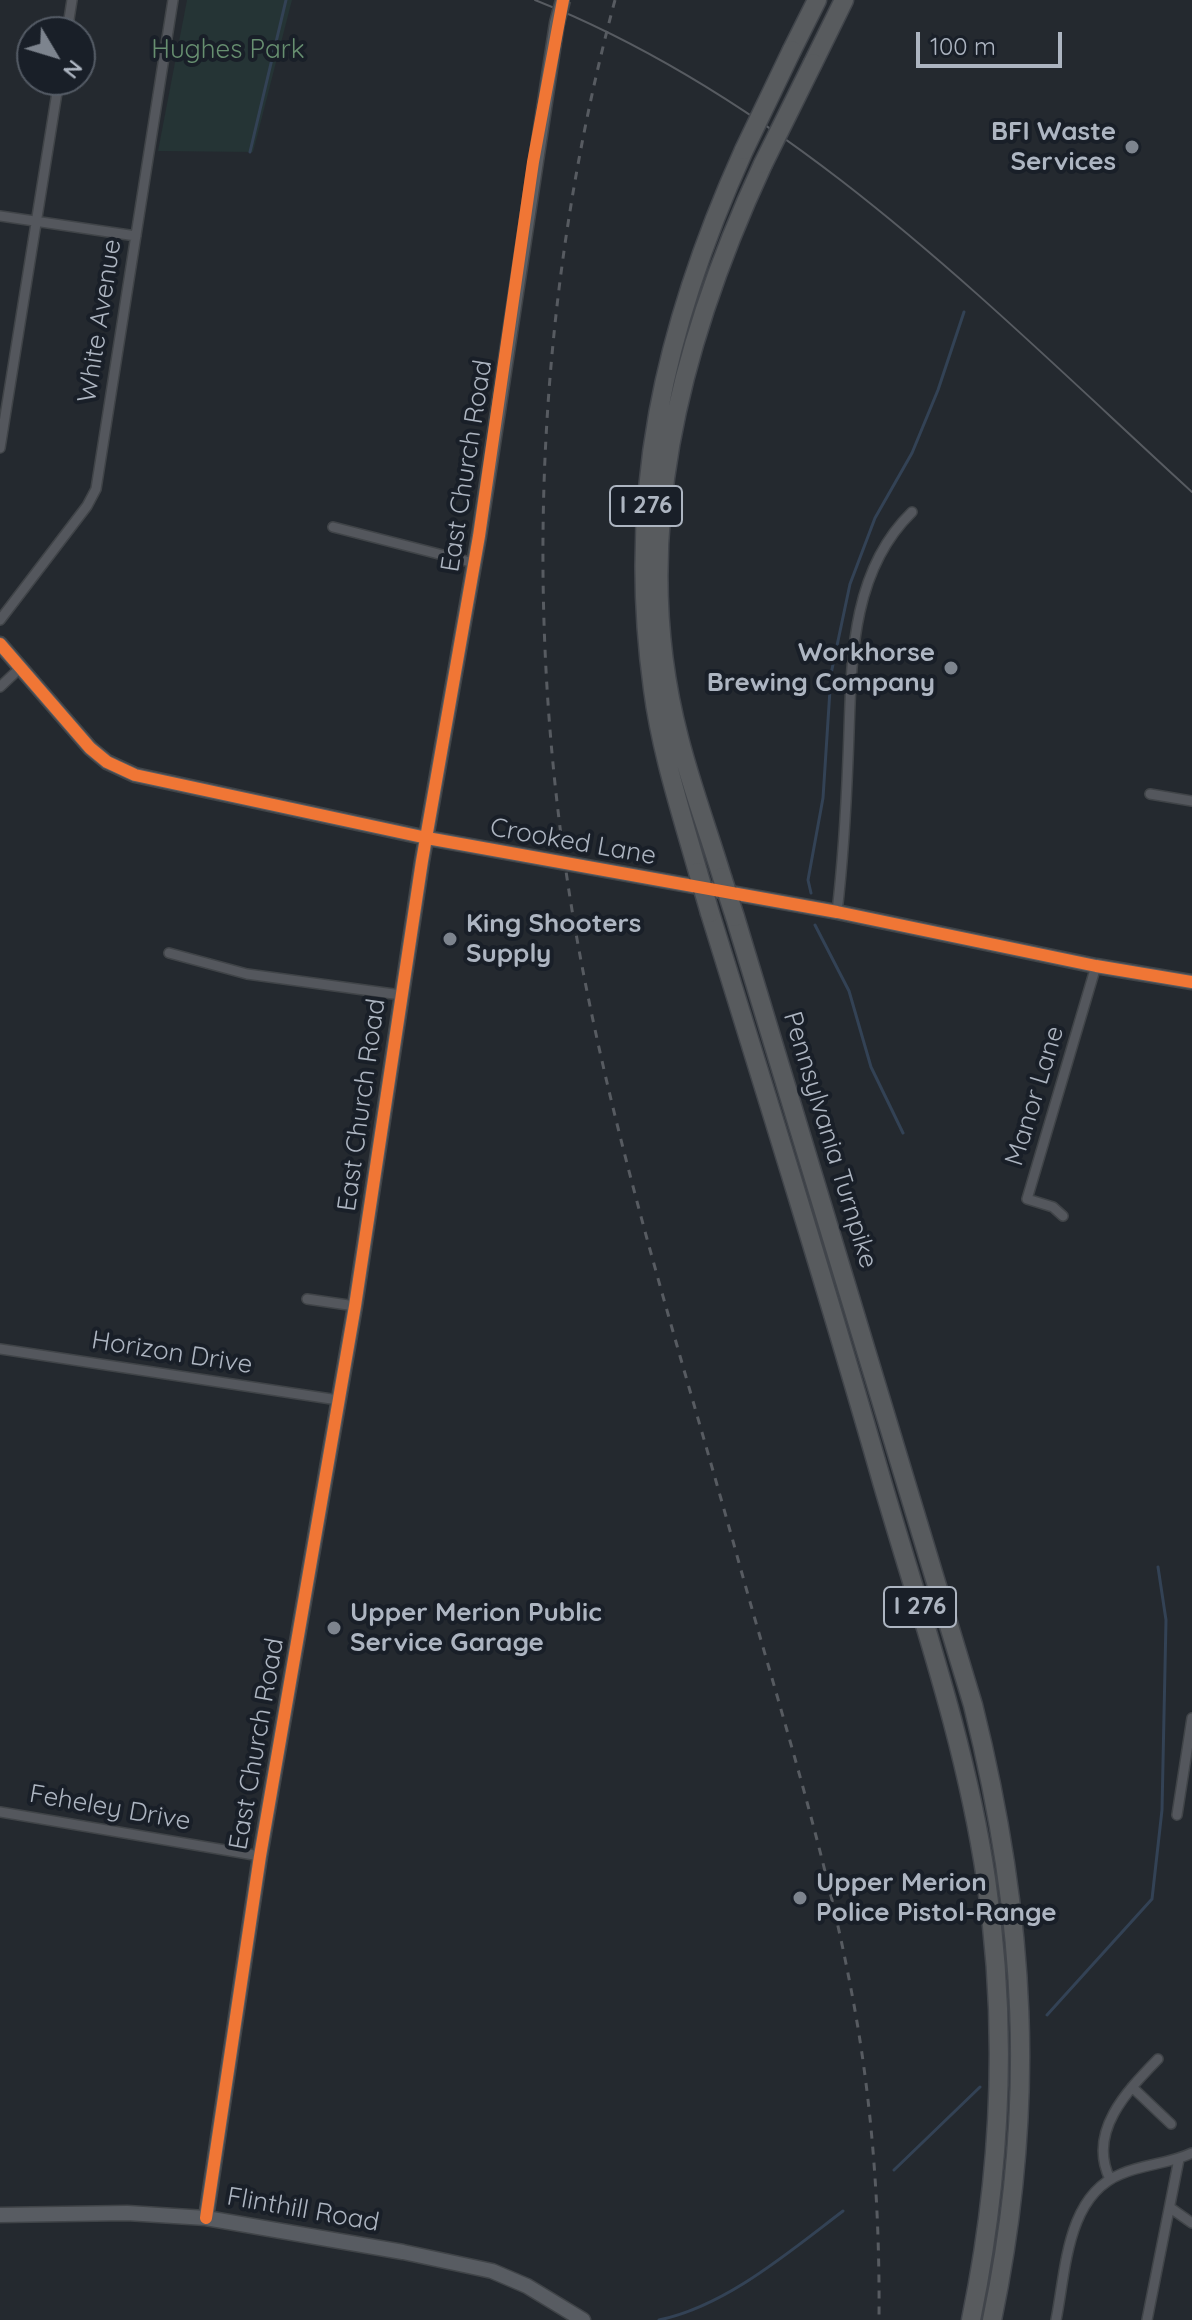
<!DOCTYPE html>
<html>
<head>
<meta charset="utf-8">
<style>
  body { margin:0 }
  #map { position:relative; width:1192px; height:2320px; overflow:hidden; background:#24292f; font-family:Quicksand,sans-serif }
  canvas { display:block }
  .north { position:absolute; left:16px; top:16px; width:80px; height:80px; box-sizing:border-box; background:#191f28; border:2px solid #545b65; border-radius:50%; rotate:128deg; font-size:22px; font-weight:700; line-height:32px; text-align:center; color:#adb5c1 }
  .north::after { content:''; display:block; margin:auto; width:28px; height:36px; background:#7d848e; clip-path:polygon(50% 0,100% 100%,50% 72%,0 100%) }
  .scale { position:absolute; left:916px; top:32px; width:146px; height:36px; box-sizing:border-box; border:4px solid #adb5c1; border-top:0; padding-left:10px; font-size:24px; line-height:28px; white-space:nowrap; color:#adb5c1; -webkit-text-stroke:6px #191f28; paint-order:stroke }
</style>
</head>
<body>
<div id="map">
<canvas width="1192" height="2320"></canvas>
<div class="north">N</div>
<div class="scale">100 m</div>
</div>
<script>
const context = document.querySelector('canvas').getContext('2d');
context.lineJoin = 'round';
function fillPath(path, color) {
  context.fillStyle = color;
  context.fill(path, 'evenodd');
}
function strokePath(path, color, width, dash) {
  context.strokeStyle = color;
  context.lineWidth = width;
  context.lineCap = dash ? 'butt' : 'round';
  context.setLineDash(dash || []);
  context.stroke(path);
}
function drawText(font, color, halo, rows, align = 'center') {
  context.font = font + ' Quicksand,sans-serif';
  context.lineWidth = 8;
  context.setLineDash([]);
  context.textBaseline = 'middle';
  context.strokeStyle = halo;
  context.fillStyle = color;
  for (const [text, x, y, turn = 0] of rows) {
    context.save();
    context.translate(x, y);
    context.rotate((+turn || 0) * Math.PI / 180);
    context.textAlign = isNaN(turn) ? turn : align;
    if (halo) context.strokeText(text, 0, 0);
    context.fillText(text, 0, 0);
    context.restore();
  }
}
fillPath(new Path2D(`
  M 187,0 L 292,0 L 253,152 L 158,151 Z`), '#253435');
strokePath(new Path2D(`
  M 250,152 L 286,0
  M 811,893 L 808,880 L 823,798 L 831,674 L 850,584 L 875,518 L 912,453 L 938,390 L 964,312
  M 815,925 L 849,991 L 871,1067 L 903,1133
  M 1047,2015 L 1152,1899 L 1162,1810 L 1166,1620 L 1158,1567
  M 894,2170 L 980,2087
  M 659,2320 C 726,2306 789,2252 843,2211`), '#334255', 3);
const street = new Path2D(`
  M 67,32 L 72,0
  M 0,216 L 136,236
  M 0,448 L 59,80
  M 333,527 L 474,563
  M 0,620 L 87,506 L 96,489 L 173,0
  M 0,687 L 20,668
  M 1150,794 L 1192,801
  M 837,912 C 843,861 846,810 848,759 C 852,674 846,576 912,512
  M 169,953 L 247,974 L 401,995
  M 1063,1216 L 1053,1207 L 1027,1199 L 1096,966
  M 307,1299 L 355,1306
  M 0,1349 L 338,1400
  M 0,1812 L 260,1856
  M 1177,1815 L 1192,1718
  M 1132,2087 L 1171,2124
  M 1110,2179 C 1087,2132 1127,2091 1158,2059
  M 1172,2209 L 1192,2223
  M 1056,2320 C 1066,2271 1066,2196 1121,2174 C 1144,2164 1169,2164 1192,2153
  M 1147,2320 L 1179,2159`);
const secondary = new Path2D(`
  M 0,644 L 90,748 L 107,762 L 135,775 L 427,838 L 837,912 L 1096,966 L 1192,982
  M 0,2215 L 127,2213 L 206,2218 L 403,2252 L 492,2271 L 527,2286 L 583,2320
  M 206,2218 L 260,1856 L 355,1306 L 422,861 L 479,536 L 557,23`);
const highway = new Path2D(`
  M 792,50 L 817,0
  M 813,63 L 844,0
  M 698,872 C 681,812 661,751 653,689 C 626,494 664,327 744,150
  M 722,877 C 708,831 691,785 679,738 C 627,541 680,343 763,164
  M 710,913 C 769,1103 828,1293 883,1485 C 921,1615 966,1744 986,1879 C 1008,2026 1001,2174 971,2320
  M 735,917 L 973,1705 C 1026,1917 1037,2105 992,2320`);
strokePath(street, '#404448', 12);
strokePath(secondary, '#404448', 17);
strokePath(highway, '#41454b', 21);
strokePath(street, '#54575d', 9);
strokePath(secondary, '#585c62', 14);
strokePath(highway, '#585b5e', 18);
strokePath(new Path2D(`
  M 535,0 C 794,103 990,307 1192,492`), '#575b61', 2);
strokePath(new Path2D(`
  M 615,0 C 531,313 521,648 582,966 C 620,1164 682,1358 736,1552 C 776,1697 823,1841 851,1989 C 872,2097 880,2210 879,2320`), '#575b61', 3, [8, 8]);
const secondaryBridge = new Path2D(`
  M 557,23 L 563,0`);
const highwayBridge = new Path2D(`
  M 744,150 L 792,50
  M 763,164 L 813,63
  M 698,872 L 710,913
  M 722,877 L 735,917`);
strokePath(secondaryBridge, '#404448', 17, []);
strokePath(highwayBridge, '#41454b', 21, []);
strokePath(secondaryBridge, '#585c62', 14);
strokePath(highwayBridge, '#585b5e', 18);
strokePath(new Path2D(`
  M 0,644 L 90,748 L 107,762 L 135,775 L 427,838 L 837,912 L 1096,966 L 1192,982
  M 206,2218 L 260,1856 L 355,1306 L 422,861 L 479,536 L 533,162 L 563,0`), '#f07635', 12);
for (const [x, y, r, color] of [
  [1132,147,8,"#7d848e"],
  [951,668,8,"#7d848e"],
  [450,939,8,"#7d848e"],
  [334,1628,8,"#7d848e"],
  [800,1898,8,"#7d848e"]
]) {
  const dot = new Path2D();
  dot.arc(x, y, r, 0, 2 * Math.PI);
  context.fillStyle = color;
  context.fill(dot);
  strokePath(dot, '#191f28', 3);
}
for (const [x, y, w] of [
  [646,506,72],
  [920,1607,72]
]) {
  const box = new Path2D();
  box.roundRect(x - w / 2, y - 20, w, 40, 6);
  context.fillStyle = '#191f28';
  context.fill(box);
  strokePath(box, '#adb5c1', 2);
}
drawText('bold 24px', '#adb5c1', null, [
  ["I 276",646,506],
  ["I 276",920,1607]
]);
drawText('26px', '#678f70', '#191f28', [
  ["Hughes Park",228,50]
]);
drawText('bold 26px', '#adb5c1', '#191f28', [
  ["BFI Waste",1116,132,"right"],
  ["Services",1116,162,"right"],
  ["Workhorse",935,653,"right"],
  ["Brewing Company",935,683,"right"],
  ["King Shooters",466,924],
  ["Supply",466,954],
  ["Upper Merion Public",350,1613],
  ["Service Garage",350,1643],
  ["Upper Merion",816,1883],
  ["Police Pistol-Range",816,1913]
], 'left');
drawText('26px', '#adb5c1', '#191f28', [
  ["White Avenue",100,321,-81],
  ["East Church Road",467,466,-81],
  ["Crooked Lane",573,842,10],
  ["Manor Lane",1035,1096,-73],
  ["East Church Road",362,1105,-82],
  ["Pennsylvania Turnpike",830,1140,73],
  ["Horizon Drive",172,1353,9],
  ["East Church Road",257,1744,-80],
  ["Feheley Drive",110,1808,10],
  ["Flinthill Road",303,2210,10]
]);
</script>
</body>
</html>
